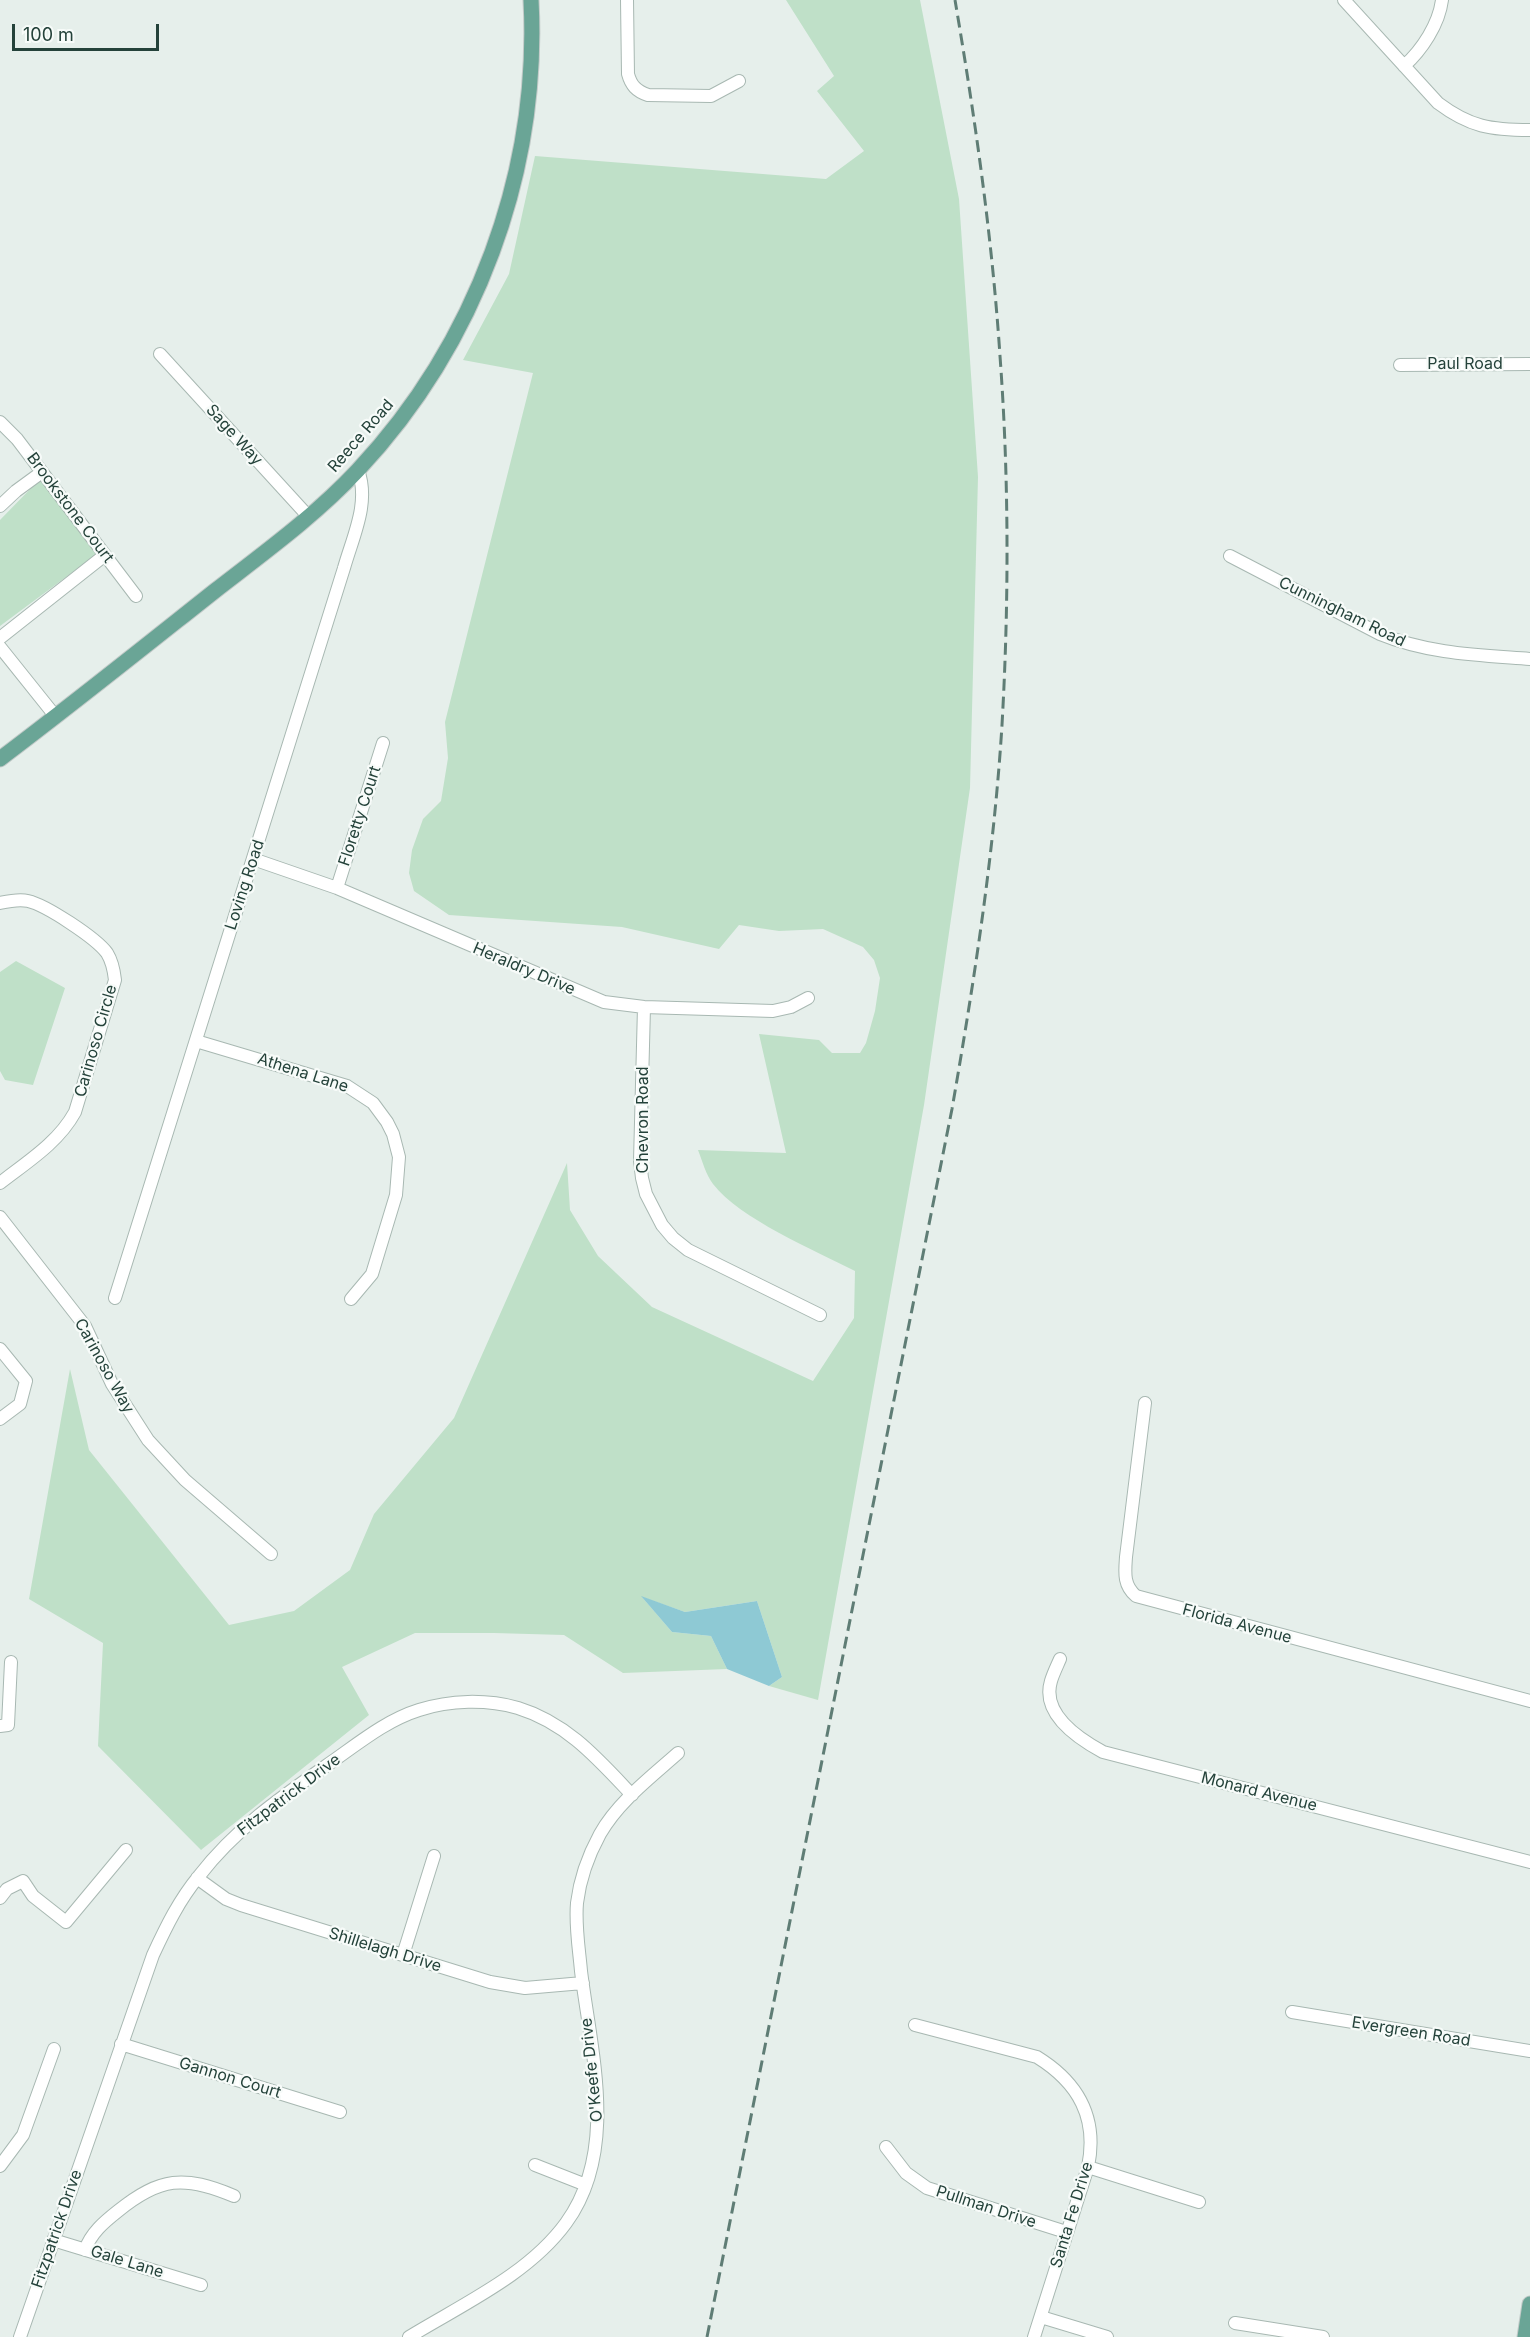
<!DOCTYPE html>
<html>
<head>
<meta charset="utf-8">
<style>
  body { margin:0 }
  #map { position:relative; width:1530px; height:2337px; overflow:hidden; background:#e6efeb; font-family:Inter,sans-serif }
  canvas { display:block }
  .scale { position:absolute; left:12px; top:24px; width:147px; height:27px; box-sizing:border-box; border:3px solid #24423a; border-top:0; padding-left:8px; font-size:18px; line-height:21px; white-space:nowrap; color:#24423a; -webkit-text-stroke:4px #f7fbf9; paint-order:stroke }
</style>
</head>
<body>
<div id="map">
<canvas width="1530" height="2337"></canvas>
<div class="scale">100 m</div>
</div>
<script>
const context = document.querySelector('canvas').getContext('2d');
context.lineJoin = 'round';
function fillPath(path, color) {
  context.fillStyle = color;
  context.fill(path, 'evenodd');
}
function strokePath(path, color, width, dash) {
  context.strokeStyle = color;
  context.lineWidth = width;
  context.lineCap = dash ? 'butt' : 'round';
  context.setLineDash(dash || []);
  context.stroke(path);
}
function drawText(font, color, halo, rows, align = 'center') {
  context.font = font + ' Inter,sans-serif';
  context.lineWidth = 4.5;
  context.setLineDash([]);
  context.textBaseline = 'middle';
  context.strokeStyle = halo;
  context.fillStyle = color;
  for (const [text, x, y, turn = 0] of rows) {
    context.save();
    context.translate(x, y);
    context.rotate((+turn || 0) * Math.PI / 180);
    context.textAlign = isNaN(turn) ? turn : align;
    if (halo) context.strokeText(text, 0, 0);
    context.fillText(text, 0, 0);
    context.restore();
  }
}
fillPath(new Path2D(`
  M 786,0 L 920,0 L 959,199 L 978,477 L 970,788 L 924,1105 L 818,1700 L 769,1686 L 782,1677 L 757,1601 L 685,1612 L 642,1597 L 672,1632 L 711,1636 L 727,1669 L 623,1673 L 564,1635 L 494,1633 L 415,1633 L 342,1667 L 369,1715 L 201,1850 L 98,1746 L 103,1643 L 29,1599 L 70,1369 L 89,1450 L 229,1625 L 294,1611 L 350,1570 L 374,1514 L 454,1418 L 567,1163 L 570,1210 L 598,1256 L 652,1307 L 813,1381 L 854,1318 L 855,1271 C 814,1250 740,1219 713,1184 C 706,1175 702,1160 698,1150 L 786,1153 L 759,1034 L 819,1040 L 832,1053 L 860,1053 L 866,1043 L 875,1011 L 880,978 L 874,960 L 863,947 L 823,929 L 779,931 L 739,925 L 719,949 L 622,927 L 449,915 L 414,891 L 409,873 L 412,850 L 423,819 L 441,801 L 448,758 L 445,722 L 533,373 L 463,360 L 509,274 L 535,156 L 826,179 L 864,151 L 817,91 L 834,76 Z
  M 40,479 L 97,554 L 0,626 L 0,520 Z
  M 16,961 L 65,988 L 33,1085 L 5,1080 L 0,1071 L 0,972 Z`), '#bfe0c8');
fillPath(new Path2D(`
  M 641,1596 L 685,1612 L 757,1601 L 782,1677 L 769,1686 L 727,1669 L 711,1636 L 672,1632 Z`), '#8ec9d4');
const minor = new Path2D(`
  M 627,0 L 628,74 C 631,85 636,91 648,95 L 711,96 L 739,81
  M 1344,0 L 1438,103 C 1470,127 1491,130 1530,130
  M 1404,66 C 1422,50 1439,24 1442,0
  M 160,354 L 308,516
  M 1400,365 L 1530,364
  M 0,422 L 17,439 L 136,596
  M 0,506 L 16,491 L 42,472
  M 1230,556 L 1380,634 C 1429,654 1478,655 1530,659
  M 0,638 L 105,555
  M 0,647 L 56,717
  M 253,859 L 337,888 L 604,1002 L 644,1007 L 773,1011 L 791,1007 L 808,998
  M 337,888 L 383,743
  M 0,903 C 9,901 19,899 28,901 C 46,905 96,938 107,953 C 112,961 114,971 115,980 L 75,1112 C 58,1143 27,1162 0,1183
  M 644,1007 L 640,1161 L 642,1178 L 646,1194 L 662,1225 L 673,1238 L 688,1250 L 820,1315
  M 196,1041 L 347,1086 L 373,1103 L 387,1122 L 393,1134 L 399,1157 L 396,1195 L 372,1274 L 351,1299
  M 0,1217 L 85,1326 L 112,1384 L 148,1440 L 185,1480 L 271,1554
  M 115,1298 L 344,568 C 353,536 370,503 358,470
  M 0,1349 L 26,1381 L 20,1404 L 0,1419
  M 1145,1403 L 1126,1557 C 1125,1572 1123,1585 1136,1596 L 1530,1701
  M 1060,1659 C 1057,1666 1053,1674 1051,1681 C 1041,1714 1079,1739 1103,1752 L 1530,1862
  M 0,1726 L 8,1725 L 11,1662
  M 197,1878 L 226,1899 L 241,1905 L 490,1982 L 525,1988 L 583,1983
  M 0,1898 L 7,1889 L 23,1881 L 33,1896 L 66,1922 L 126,1850
  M 403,1955 L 434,1856
  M 1292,2012 L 1530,2051
  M 915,2025 L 1037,2057 C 1079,2083 1098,2118 1088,2167 L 1034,2337
  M 121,2044 L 340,2112
  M 886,2147 L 906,2173 L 927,2188 L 1066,2232
  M 535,2165 L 586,2185
  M 0,2166 L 23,2135 L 54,2049
  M 1088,2167 L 1199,2202
  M 53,2240 L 201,2285
  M 85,2250 C 91,2233 104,2222 118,2211 C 160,2177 184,2175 234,2196
  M 1041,2317 L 1107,2337
  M 1235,2323 L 1323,2337
  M 20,2337 L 153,1955 C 166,1927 179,1900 199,1876 C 237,1827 283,1796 333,1761 C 360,1742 387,1720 419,1710 C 450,1700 486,1699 518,1708 C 567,1723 598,1759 632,1795
  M 409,2337 C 463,2304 529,2274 566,2223 C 619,2150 591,2052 581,1971 C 579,1948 575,1926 577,1903 C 580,1878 588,1856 600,1834 C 618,1802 651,1777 678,1753`);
const major = new Path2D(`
  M 0,759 C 73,704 144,647 216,590 C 265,552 316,515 358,470 C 476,344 540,172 531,0
  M 1525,2337 L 1530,2304`);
strokePath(minor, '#a8b8b2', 14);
strokePath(major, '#c2cac8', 17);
strokePath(minor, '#fff', 12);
strokePath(major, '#6aa596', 15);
strokePath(new Path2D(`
  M 707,2337 L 952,1109 C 974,982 994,854 1002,725 C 1009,602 1009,478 1000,356 C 992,236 975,118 955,0`), '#5f7d75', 3, [12, 6]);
drawText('16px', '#24423a', '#f7fbf9', [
  ["Paul Road",1465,364],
  ["Sage Way",234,435,48],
  ["Reece Road",361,436,-49],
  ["Brookstone Court",70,508,53],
  ["Cunningham Road",1342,612,26],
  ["Floretty Court",360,816,-72],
  ["Loving Road",245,885,-72],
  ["Heraldry Drive",524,969,23],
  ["Carinoso Circle",96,1041,-74],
  ["Athena Lane",303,1073,18],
  ["Chevron Road",643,1120,-90],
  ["Carinoso Way",104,1366,61],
  ["Florida Avenue",1237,1624,15],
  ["Monard Avenue",1259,1792,14],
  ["Fitzpatrick Drive",289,1795,-37],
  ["Shillelagh Drive",385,1950,17],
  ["Evergreen Road",1411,2032,9],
  ["O'Keefe Drive",592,2070,-96],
  ["Gannon Court",230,2078,17],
  ["Pullman Drive",986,2207,18],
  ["Santa Fe Drive",1072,2215,-73],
  ["Fitzpatrick Drive",57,2229,-71],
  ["Gale Lane",127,2262,17]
]);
</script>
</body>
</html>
